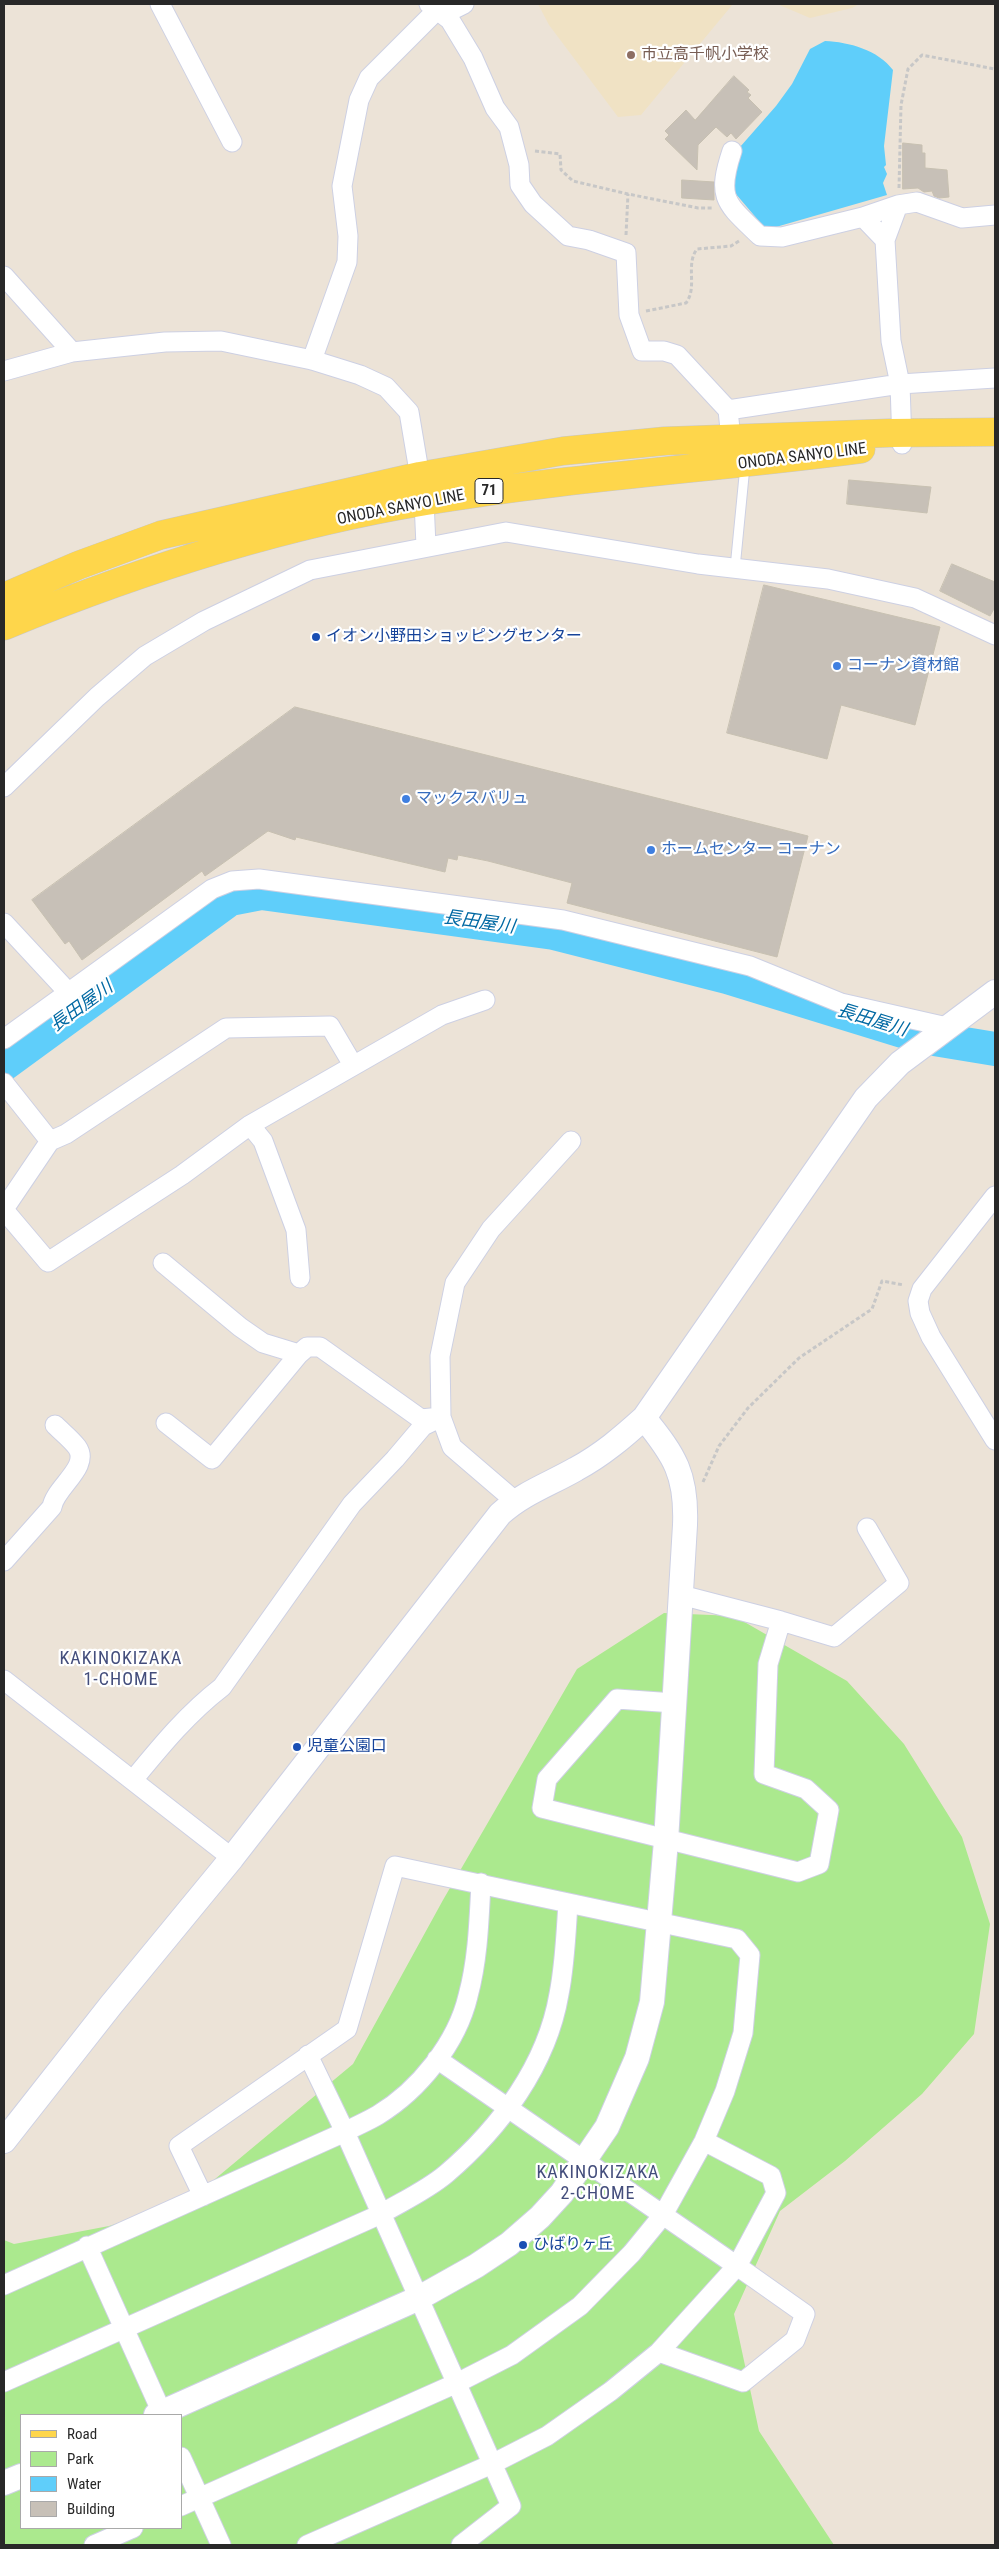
<!DOCTYPE html>
<html>
<head>
<meta charset="utf-8">
<style>
  body { margin:0 }
  #map { position:relative; width:999px; height:2549px; overflow:hidden; background:#ece3d7; font-family:"Roboto Condensed",sans-serif }
  canvas { display:block }
  .frame { position:absolute; inset:0; border:5px solid #282828; pointer-events:none }
  .legend { position:absolute; left:20px; top:2414px; width:162px; height:115px; box-sizing:border-box; background:#fff; border:1px solid #a9a9a9; margin:0; padding:6px 9px; list-style:none; font-size:15px; color:#282828 }
  .legend li { display:flex; align-items:center; gap:10px; height:25px }
  .legend b { width:25px; border:1px solid #a9a9a9 }
</style>
</head>
<body>
<div id="map">
<canvas width="999" height="2549"></canvas>
<div class="frame"></div>
<ul class="legend">
<li><b style="height:6px;background:#fed64b"></b>Road</li>
<li><b style="height:14px;background:#abe98e"></b>Park</li>
<li><b style="height:14px;background:#5fcefa"></b>Water</li>
<li><b style="height:14px;background:#c7c0b7"></b>Building</li>
</ul>
</div>
<script>
const context = document.querySelector('canvas').getContext('2d');
context.lineJoin = 'round';
function fillPath(path, color) {
  context.fillStyle = color;
  context.fill(path, 'evenodd');
}
function strokePath(path, color, width, dash) {
  context.strokeStyle = color;
  context.lineWidth = width;
  context.lineCap = dash ? 'butt' : 'round';
  context.setLineDash(dash || []);
  context.stroke(path);
}
function drawText(font, color, halo, rows, align = 'center') {
  context.font = font + ' "Roboto Condensed","Noto Sans JP",sans-serif';
  context.lineWidth = 4.5;
  context.setLineDash([]);
  context.textBaseline = 'middle';
  context.strokeStyle = halo;
  context.fillStyle = color;
  for (const [text, x, y, turn = 0] of rows) {
    context.save();
    context.translate(x, y);
    context.rotate((+turn || 0) * Math.PI / 180);
    context.textAlign = isNaN(turn) ? turn : align;
    if (halo) context.strokeText(text, 0, 0);
    context.fillText(text, 0, 0);
    context.restore();
  }
}
fillPath(new Path2D(`
  M 538,4 L 733,4 L 641,115 L 618,117 L 549,25 Z
  M 777,4 L 859,4 L 852,8 L 810,18 Z`), '#f0e2c4');
fillPath(new Path2D(`
  M 664,1613 L 734,1616 L 847,1681 L 904,1744 L 962,1837 L 990,1924 L 974,2034 L 922,2094 L 845,2161 L 780,2211 L 734,2314 L 759,2431 L 834,2545 L 4,2545 L 4,2240 L 14,2244 L 109,2226 L 191,2199 L 353,2064 L 443,1900 L 577,1669 ZM 21,2415 L 181,2415 L 181,2528 L 21,2528 Z`), '#abe98e');
fillPath(new Path2D(`
  M 825,41 C 849,42 878,50 893,70 L 884,146 L 886,165 L 884,167 L 887,174 L 883,183 L 887,195 L 769,229 L 764,227 L 735,193 L 732,181 L 740,147 L 776,106 L 792,84 L 810,49 Z`), '#5fcefa');
strokePath(new Path2D(`
  M 4,1064 L 230,899 L 261,893 L 554,933 L 727,977 L 922,1037 L 995,1049`), '#5fcefa', 34);
const building = new Path2D(`
  M 734,76 L 749,90 L 747,92 L 751,95 L 748,98 L 762,112 L 736,139 L 731,133 L 727,137 L 716,127 L 698,145 L 697,170 L 665,139 L 669,135 L 665,131 L 686,110 L 695,120 Z
  M 903,143 L 922,145 L 922,153 L 925,153 L 925,168 L 947,170 L 949,197 L 939,198 L 934,196 L 932,191 L 924,192 L 918,188 L 903,189 Z
  M 682,180 L 714,182 L 714,200 L 682,198 Z
  M 849,480 L 931,487 L 927,513 L 847,504 Z
  M 952,564 L 995,582 L 995,607 L 990,616 L 940,591 Z
  M 764,585 L 940,627 L 915,725 L 841,705 L 827,759 L 727,733 Z
  M 295,707 L 808,836 L 777,957 L 567,903 L 572,883 L 488,861 L 458,855 L 457,860 L 448,858 L 445,872 L 296,837 L 295,840 L 268,831 L 205,876 L 202,871 L 82,960 L 69,941 L 65,944 L 32,900 Z`);
fillPath(building, '#c7c0b7');
strokePath(building, '#c7c0b1', 1);
const service = new Path2D(`
  M 735,568 L 745,466`);
const minor = new Path2D(`
  M 160,4 L 232,142
  M 429,4 L 450,20 L 473,58 L 495,108 L 509,127 L 519,165 L 520,185 L 533,204 L 568,236 L 589,240 L 626,253 L 629,315 L 642,351 L 664,351 L 677,355 L 728,410 L 731,439
  M 732,151 C 716,199 726,203 760,236 L 782,237 L 863,217 L 898,205 L 917,202 L 962,218 L 995,215
  M 863,217 L 885,240 L 891,341 L 900,384 L 902,444
  M 885,240 L 898,205
  M 4,276 L 72,352
  M 312,360 L 347,262 L 348,236 L 342,186 L 359,100 L 369,78 L 436,11 L 454,9 L 464,4
  M 4,371 L 72,352 L 165,342 L 221,341 L 312,360 L 360,375 L 386,387 L 409,412 L 424,501 L 426,546
  M 728,410 L 900,384 L 995,378
  M 4,787 L 97,697 L 145,656 L 204,621 L 310,570 L 506,532 L 698,564 L 828,579 L 915,598 L 995,635
  M 4,923 L 68,992
  M 4,1039 L 212,889 L 232,881 L 259,879 L 563,920 L 750,966 L 841,1003 L 947,1027
  M 4,1083 L 50,1141 L 4,1209
  M 250,1125 L 263,1141 L 296,1230 L 300,1278
  M 50,1141 L 66,1134 L 226,1028 L 330,1026 L 353,1065
  M 995,1196 L 922,1289 L 918,1301 L 920,1313 L 931,1337 L 995,1440
  M 4,1210 L 48,1262 L 182,1175 L 250,1125 L 442,1015 L 485,1000
  M 163,1263 L 240,1327 L 263,1343 L 299,1354
  M 166,1423 L 212,1459 L 299,1354 L 307,1347 L 320,1347 L 421,1419 L 441,1417 L 452,1447 L 515,1501
  M 4,1561 L 52,1507 C 55,1487 91,1467 77,1447 C 71,1439 62,1432 55,1425
  M 681,1595 L 781,1621 L 834,1637 L 899,1583 L 867,1528
  M 4,1680 L 232,1858
  M 674,1703 L 617,1699 L 547,1779 L 542,1808 L 798,1872 L 819,1864 L 829,1810 L 806,1789 L 764,1774 L 768,1664 L 781,1621
  M 133,1780 C 161,1746 187,1714 222,1687 L 352,1504 L 395,1459 L 423,1426 L 441,1417 L 440,1356 L 455,1283 L 491,1229 L 571,1141
  M 308,2055 L 345,2132 L 511,2506 L 461,2545
  M 87,2246 L 163,2415
  M 4,2285 L 345,2132 C 356,2126 368,2121 378,2115 C 419,2090 457,2043 468,1996 C 478,1959 479,1921 481,1883
  M 659,2352 L 743,2382 L 795,2340 L 805,2314 L 737,2266 L 776,2193 L 771,2176 L 704,2141
  M 4,2382 L 381,2214 C 403,2201 427,2190 446,2174 C 500,2128 547,2065 559,1994 C 565,1964 566,1933 568,1903
  M 181,2457 L 221,2545
  M 181,2506 L 457,2383 L 512,2355 L 580,2306 L 632,2253 L 663,2215 L 704,2141 L 725,2091 L 743,2033 L 750,1955 L 737,1939 L 395,1866 L 347,2029 L 179,2146 L 203,2196
  M 94,2545 L 133,2528
  M 307,2545 L 492,2464 L 547,2436 L 611,2391 L 659,2352 L 737,2266 L 437,2059`);
const tertiary = new Path2D(`
  M 4,2141 L 111,2005 L 232,1858 L 500,1514 C 523,1493 550,1484 576,1469 C 602,1455 623,1437 644,1418 L 866,1098 L 900,1063 L 995,992
  M 156,2415 L 419,2298 L 476,2266 L 509,2244 L 540,2217 L 562,2193 L 607,2127 L 637,2058 L 652,2002 L 666,1841 L 685,1525 C 687,1475 675,1456 644,1418
  M 4,2483 L 21,2476`);
const primary = new Path2D(`
  M 4,597 L 79,565 L 161,535 L 420,476 L 563,451 L 665,441 L 889,433 L 995,432
  M 4,626 C 140,570 281,525 426,501 C 570,477 716,468 861,449`);
strokePath(service, '#cdd0e3', 11);
strokePath(minor, '#cdd0e3', 21);
strokePath(tertiary, '#cdd0e3', 26);
strokePath(primary, '#c7c7c7', 29);
strokePath(new Path2D(`
  M 535,151 L 560,154 L 561,170 L 573,181 L 628,194 L 698,208 L 712,208
  M 899,188 L 901,105 L 908,69 L 922,55 L 995,69
  M 626,235 L 628,194
  M 646,311 L 686,303 C 698,287 685,265 697,249 L 731,246 L 739,241
  M 703,1482 L 719,1446 L 748,1408 L 799,1358 L 872,1309 L 882,1281 L 904,1285`), '#c7c7c7', 3, [4, 2.5]);
strokePath(service, '#fff', 9);
strokePath(minor, '#fff', 19);
strokePath(tertiary, '#fff', 24);
strokePath(primary, '#fed64b', 28);
for (const [x, y, r, color] of [
  [631,55,5,"#8d6e63"],
  [316,637,5,"#1a4fb4"],
  [837,666,5,"#3f7fe0"],
  [406,799,5,"#3f7fe0"],
  [651,850,5,"#3f7fe0"],
  [297,1747,5,"#1a4fb4"],
  [523,2245,5,"#1a4fb4"]
]) {
  const dot = new Path2D();
  dot.arc(x, y, r, 0, 2 * Math.PI);
  context.fillStyle = color;
  context.fill(dot);
  strokePath(dot, '#fff', 2);
}
for (const [x, y, w] of [
  [489,491,28]
]) {
  const box = new Path2D();
  box.roundRect(x - w / 2, y - 12.5, w, 25, 4);
  context.fillStyle = '#fff';
  context.fill(box);
  strokePath(box, '#282828', 1);
}
drawText('bold 15px', '#282828', null, [
  ["71",489,491]
]);
drawText('16px', '#785e54', '#fff', [
  ["市立高千帆小学校",641,55]
], 'left');
drawText('16px', '#282828', '#fff', [
  ["ONODA SANYO LINE",802,457,-7],
  ["ONODA SANYO LINE",401,508,-11]
]);
drawText('16px', '#164399', '#fff', [
  ["イオン小野田ショッピングセンター",326,637],
  ["児童公園口",307,1747],
  ["ひばりヶ丘",533,2245]
], 'left');
drawText('16px', '#366cbe', '#fff', [
  ["コーナン資材館",847,666],
  ["マックスバリュ",416,799],
  ["ホームセンター コーナン",661,850]
], 'left');
drawText('italic 18px', '#0169a3', '#fff', [
  ["長田屋川",479,923,8],
  ["長田屋川",82,1007,-36],
  ["長田屋川",872,1021,17]
]);
context.letterSpacing = '1px';
drawText('18px', '#444e7c', '#fff', [
  ["KAKINOKIZAKA",121,1659],
  ["1-CHOME",121,1680],
  ["KAKINOKIZAKA",598,2173],
  ["2-CHOME",598,2194]
]);
context.letterSpacing = '0px';
</script>
</body>
</html>
